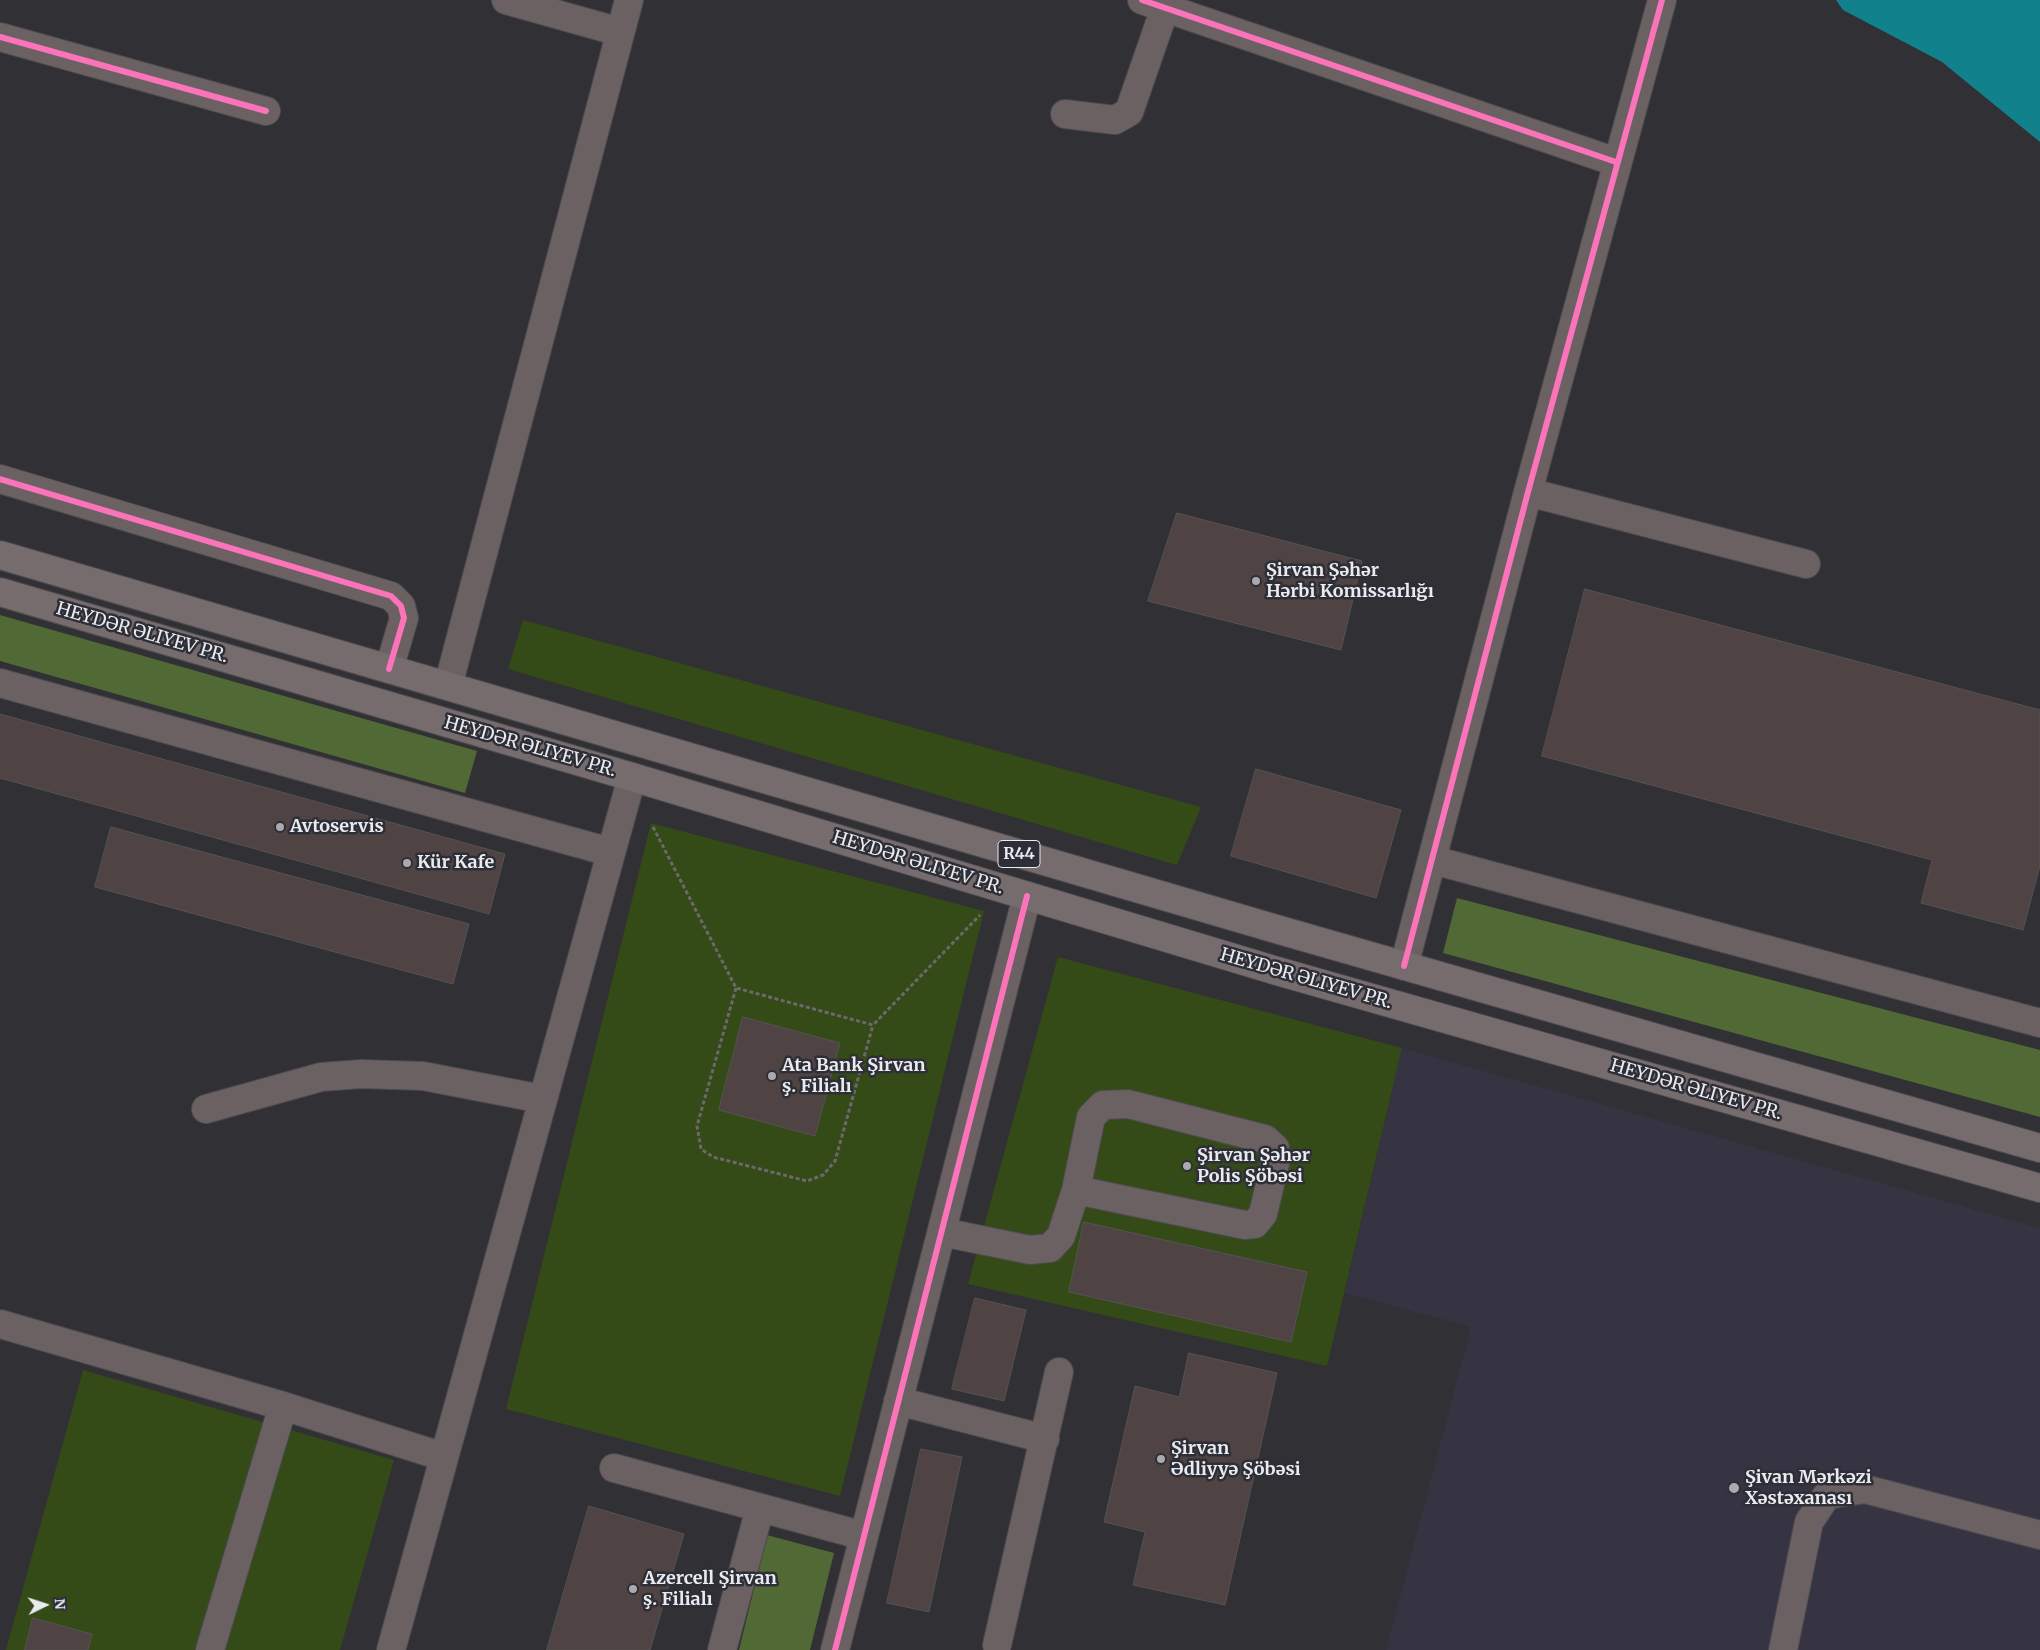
<!DOCTYPE html>
<html>
<head>
<meta charset="utf-8">
<style>
  body { margin:0 }
  #map { position:relative; width:2040px; height:1650px; overflow:hidden; background:#303035; font-family:Merriweather,serif }
  canvas { display:block }
  .north { position:absolute; left:20px; top:1580px; width:50px; height:50px; -webkit-text-stroke:4px #2e2e37; paint-order:stroke; rotate:86deg; font-size:14px; font-weight:700; line-height:20px; text-align:center; color:#eaeaf1 }
  .north::after { content:''; display:block; margin:auto; width:18px; height:22px; background:#eaeaf1; clip-path:polygon(50% 0,100% 100%,50% 72%,0 100%) }
</style>
</head>
<body>
<div id="map">
<canvas width="2040" height="1650"></canvas>
<div class="north">N</div>
</div>
<script>
const context = document.querySelector('canvas').getContext('2d');
context.lineJoin = 'round';
function fillPath(path, color) {
  context.fillStyle = color;
  context.fill(path, 'evenodd');
}
function strokePath(path, color, width, dash) {
  context.strokeStyle = color;
  context.lineWidth = width;
  context.lineCap = dash ? 'butt' : 'round';
  context.setLineDash(dash || []);
  context.stroke(path);
}
function drawText(font, color, halo, rows, align = 'center') {
  context.font = font + ' Merriweather,serif';
  context.lineWidth = 5;
  context.setLineDash([]);
  context.textBaseline = 'middle';
  context.strokeStyle = halo;
  context.fillStyle = color;
  for (const [text, x, y, turn = 0] of rows) {
    context.save();
    context.translate(x, y);
    context.rotate((+turn || 0) * Math.PI / 180);
    context.textAlign = isNaN(turn) ? turn : align;
    if (halo) context.strokeText(text, 0, 0);
    context.fillText(text, 0, 0);
    context.restore();
  }
}
fillPath(new Path2D(`
  M 1402,1048 L 2040,1228 L 2040,1650 L 1386,1650 L 1471,1327 L 1345,1293 Z`), '#363343');
fillPath(new Path2D(`
  M 523,620 L 1201,807 L 1177,865 L 508,669 Z
  M 651,823 L 984,911 L 840,1496 L 506,1409 Z
  M 1058,957 L 1402,1048 L 1327,1366 L 968,1284 Z
  M 83,1370 L 394,1460 L 340,1650 L 6,1650 Z`), '#344b17');
fillPath(new Path2D(`
  M 0,615 L 477,751 L 465,793 L 0,661 Z
  M 1457,898 L 2040,1050 L 2040,1117 L 1443,953 Z
  M 767,1535 L 834,1553 L 810,1650 L 739,1650 Z`), '#516934');
fillPath(new Path2D(`
  M 1836,0 L 2040,0 L 2040,142 L 1942,62 L 1843,10 Z`), '#11818c');
const building = new Path2D(`
  M 1177,513 L 1362,561 L 1341,650 L 1148,601 Z
  M 1585,589 L 2040,710 L 2040,865 L 2023,930 L 1921,903 L 1932,860 L 1542,756 Z
  M 0,714 L 505,854 L 489,914 L 0,778 Z
  M 1256,769 L 1401,810 L 1376,898 L 1231,856 Z
  M 111,827 L 469,924 L 453,984 L 95,887 Z
  M 743,1017 L 840,1043 L 815,1136 L 719,1110 Z
  M 1084,1222 L 1307,1272 L 1291,1342 L 1069,1292 Z
  M 975,1298 L 1026,1310 L 1004,1401 L 952,1389 Z
  M 1189,1353 L 1277,1373 L 1225,1605 L 1133,1585 L 1145,1532 L 1104,1522 L 1135,1386 L 1179,1397 Z
  M 921,1449 L 962,1457 L 929,1612 L 887,1603 Z
  M 589,1506 L 684,1534 L 650,1650 L 547,1650 Z
  M 33,1618 L 92,1634 L 88,1650 L 25,1650 Z`);
fillPath(building, '#4f4343');
strokePath(building, '#555354', 1);
const minor = new Path2D(`
  M 506,0 L 620,32
  M 1142,0 L 1616,162
  M 0,37 L 266,111
  M 1065,114 L 1115,120 L 1129,112 L 1165,8
  M 0,479 L 391,596 L 401,606 L 404,618 L 389,669
  M 1528,492 L 1806,564
  M 0,683 L 610,852
  M 448,686 L 629,0
  M 1433,860 L 2040,1023
  M 1404,966 L 1528,492 L 1662,0
  M 206,1109 L 321,1077 L 361,1074 L 423,1076 L 542,1099
  M 942,1232 L 1030,1250 L 1050,1248 L 1061,1236 L 1076,1190 L 1091,1117 L 1103,1105 L 1128,1104 L 1265,1139 L 1275,1148 L 1276,1159 L 1263,1214 L 1255,1224 L 1245,1225 L 1076,1190
  M 0,1324 L 283,1406 L 444,1457
  M 898,1401 L 1045,1439
  M 614,1468 L 864,1536
  M 997,1645 L 1059,1372
  M 210,1650 L 283,1406
  M 391,1650 L 632,777
  M 722,1650 L 760,1508
  M 835,1650 L 1027,896
  M 1783,1650 L 1809,1522 L 1827,1495 L 1865,1489 L 2040,1535`);
const major = new Path2D(`
  M 0,555 L 1283,931 L 2040,1148
  M 0,592 L 632,777 L 1277,971 L 2040,1188`);
strokePath(minor, '#4b4b4e', 30);
strokePath(major, '#4b4b4e', 30);
strokePath(new Path2D(`
  M 653,827 L 736,988 L 873,1025 L 980,915
  M 736,988 L 697,1126 L 701,1149 L 713,1157 L 807,1181 L 823,1175 L 835,1161 L 873,1025`), '#6d686b', 3, [4, 2.5]);
strokePath(minor, '#6b6163', 28);
strokePath(major, '#766b6d', 28);
strokePath(new Path2D(`
  M 1142,0 L 1616,162
  M 0,37 L 266,111
  M 0,479 L 391,596 L 401,606 L 404,618 L 389,669
  M 1404,966 L 1528,492 L 1662,0
  M 835,1650 L 1027,896`), '#fb73b8', 6);
for (const [x, y, r, color] of [
  [1256,581,5,"#a9a9af"],
  [280,827,5,"#a9a9af"],
  [407,863,5,"#a9a9af"],
  [772,1076,5,"#a9a9af"],
  [1187,1166,5,"#a9a9af"],
  [1161,1459,5,"#a9a9af"],
  [1734,1488,6,"#a9a9af"],
  [633,1589,5,"#a9a9af"]
]) {
  const dot = new Path2D();
  dot.arc(x, y, r, 0, 2 * Math.PI);
  context.fillStyle = color;
  context.fill(dot);
  strokePath(dot, '#2e2e37', 2);
}
for (const [x, y, w] of [
  [1019,854,42]
]) {
  const box = new Path2D();
  box.roundRect(x - w / 2, y - 13.5, w, 27, 4);
  context.fillStyle = '#2e2e37';
  context.fill(box);
  strokePath(box, '#eaeaf1', 1);
}
drawText('bold 16px', '#eaeaf1', null, [
  ["R44",1019,854]
]);
drawText('bold 18px', '#eaeaf1', '#2e2e37', [
  ["Şirvan Şəhər",1266,571],
  ["Hərbi Komissarlığı",1266,592],
  ["Avtoservis",290,827],
  ["Kür Kafe",417,863],
  ["Ata Bank Şirvan",782,1066],
  ["ş. Filialı",782,1087],
  ["Şirvan Şəhər",1197,1156],
  ["Polis Şöbəsi",1197,1177],
  ["Şirvan",1171,1449],
  ["Ədliyyə Şöbəsi",1171,1470],
  ["Şivan Mərkəzi",1745,1478],
  ["Xəstəxanası",1745,1499],
  ["Azercell Şirvan",643,1579],
  ["ş. Filialı",643,1600]
], 'left');
drawText('18px', '#eaeaf1', '#2e2e37', [
  ["HEYDƏR ƏLIYEV PR.",142,633,16],
  ["HEYDƏR ƏLIYEV PR.",530,747,16],
  ["HEYDƏR ƏLIYEV PR.",918,863,17],
  ["HEYDƏR ƏLIYEV PR.",1306,979,16],
  ["HEYDƏR ƏLIYEV PR.",1696,1090,16]
]);
</script>
</body>
</html>
